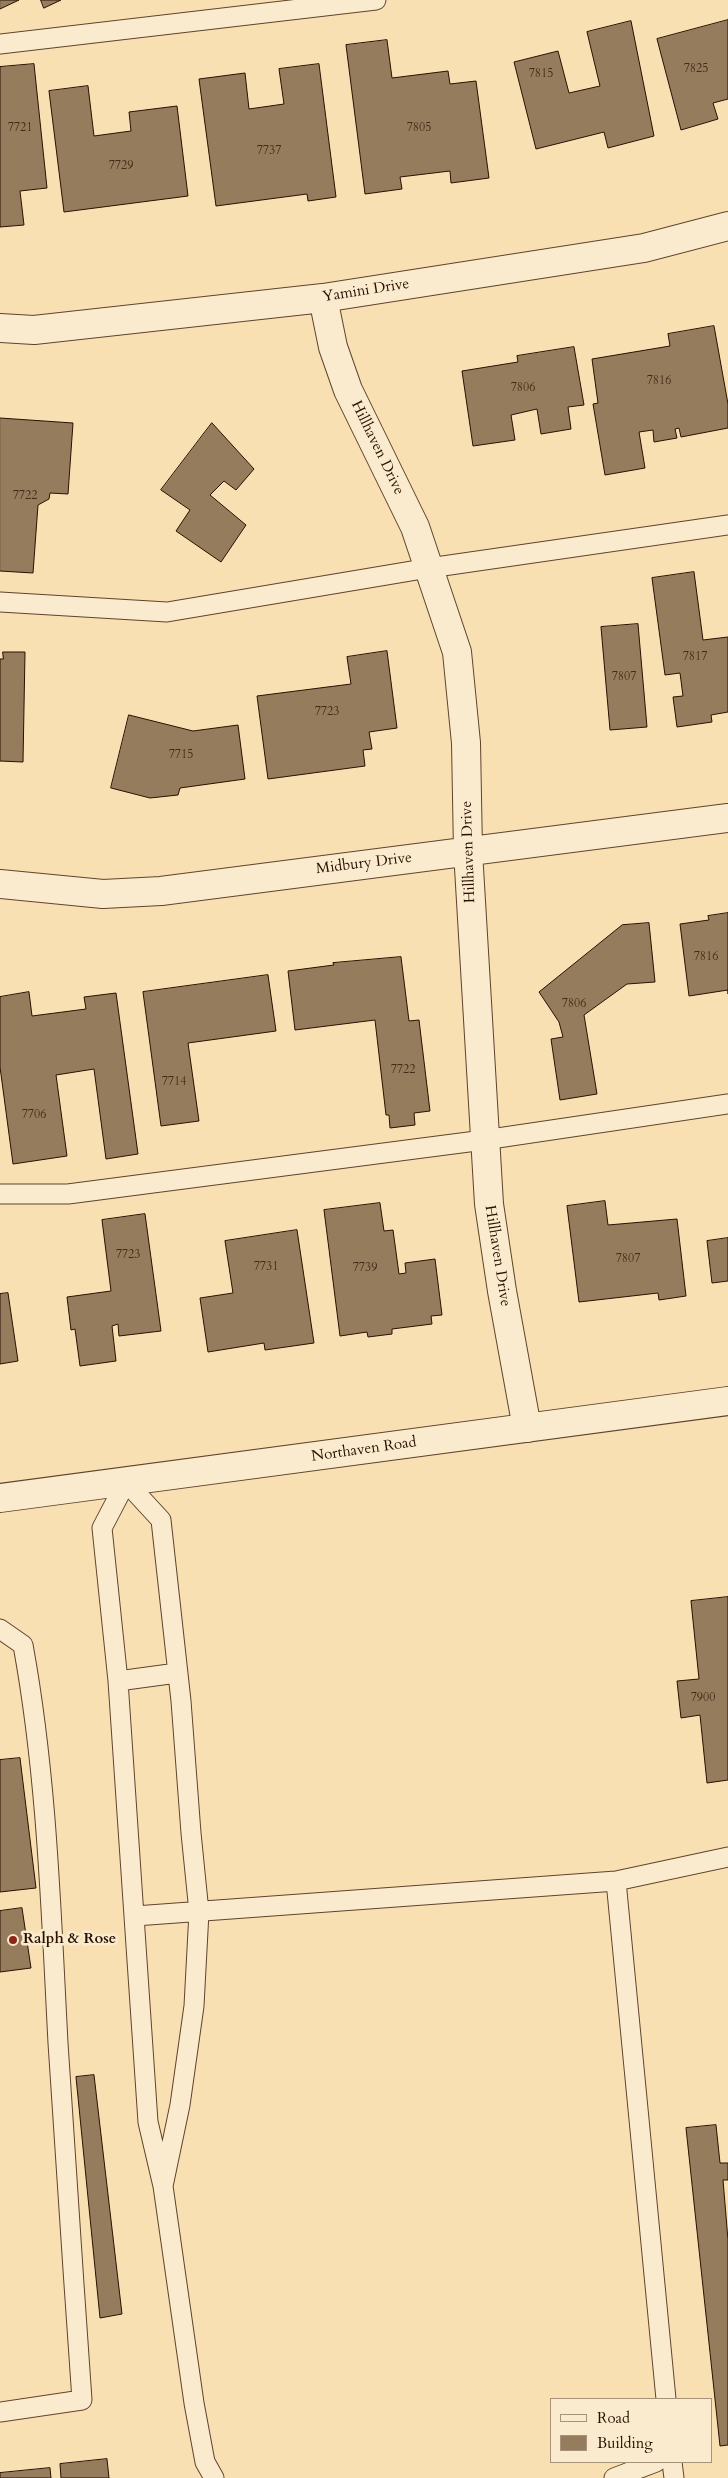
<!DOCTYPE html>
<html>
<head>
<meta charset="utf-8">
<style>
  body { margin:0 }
  #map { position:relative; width:728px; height:2478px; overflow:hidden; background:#f8e0b3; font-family:Cardo,serif }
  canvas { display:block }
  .legend { position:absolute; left:550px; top:2398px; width:162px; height:65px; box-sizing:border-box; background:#faebce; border:1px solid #a7937c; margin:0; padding:6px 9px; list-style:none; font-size:15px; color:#2a1000 }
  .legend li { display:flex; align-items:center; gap:10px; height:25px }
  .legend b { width:25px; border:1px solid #a7937c }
</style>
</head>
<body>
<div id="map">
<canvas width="728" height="2478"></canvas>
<ul class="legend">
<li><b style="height:6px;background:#faebce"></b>Road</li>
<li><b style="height:14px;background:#957c5d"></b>Building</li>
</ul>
</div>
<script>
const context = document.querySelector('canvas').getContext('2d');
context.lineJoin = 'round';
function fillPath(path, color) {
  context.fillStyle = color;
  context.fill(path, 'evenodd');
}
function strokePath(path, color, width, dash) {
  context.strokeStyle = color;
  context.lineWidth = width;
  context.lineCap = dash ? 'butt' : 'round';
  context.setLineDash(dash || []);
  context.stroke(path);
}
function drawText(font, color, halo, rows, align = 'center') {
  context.font = font + ' Cardo,serif';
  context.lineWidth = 5;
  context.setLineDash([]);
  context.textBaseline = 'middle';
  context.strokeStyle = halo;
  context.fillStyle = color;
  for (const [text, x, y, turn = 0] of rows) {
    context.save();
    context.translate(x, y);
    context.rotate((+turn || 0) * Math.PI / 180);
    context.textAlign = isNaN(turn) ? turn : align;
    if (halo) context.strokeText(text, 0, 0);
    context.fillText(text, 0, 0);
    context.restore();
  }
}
const building = new Path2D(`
  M 0,0 L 19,0 L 0,9 Z
  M 41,0 L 61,0 L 44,8 Z
  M 728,20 L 728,99 L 713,103 L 718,119 L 681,130 L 657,39 Z
  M 631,21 L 654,136 L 608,148 L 604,132 L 536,149 L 514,62 L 558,51 L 569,93 L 600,86 L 587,32 Z
  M 387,40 L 392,78 L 448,71 L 450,84 L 476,81 L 489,178 L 451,183 L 450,171 L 400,177 L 402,189 L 365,194 L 346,45 Z
  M 34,64 L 47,188 L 20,191 L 24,225 L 0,227 L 0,67 Z
  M 319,64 L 336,197 L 308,201 L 307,194 L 216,206 L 199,79 L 245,73 L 249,109 L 284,104 L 279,69 Z
  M 88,86 L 94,136 L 131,131 L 129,112 L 177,106 L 188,196 L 64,212 L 49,91 Z
  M 714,326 L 728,404 L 728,428 L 681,437 L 679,428 L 675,429 L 677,438 L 654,442 L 653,430 L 639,432 L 645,468 L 605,475 L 593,404 L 598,403 L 592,359 L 670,346 L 668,334 Z
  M 574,347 L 584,405 L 568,407 L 571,429 L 541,434 L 537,409 L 511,415 L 515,440 L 473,446 L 462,371 L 518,362 L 517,356 Z
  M 0,418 L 73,423 L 68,494 L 50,493 L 49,499 L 38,505 L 33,573 L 0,571 Z
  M 212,423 L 254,469 L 236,490 L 224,481 L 210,495 L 246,525 L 221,562 L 176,531 L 190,510 L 161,490 Z
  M 694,572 L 703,640 L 728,637 L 728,712 L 711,715 L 712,722 L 677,727 L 673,697 L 683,696 L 680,673 L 665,675 L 652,578 Z
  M 638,624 L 647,727 L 610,730 L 601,627 Z
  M 387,651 L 397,728 L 369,732 L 372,749 L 363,750 L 365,766 L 268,779 L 257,696 L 351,684 L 347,657 Z
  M 3,652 L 25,652 L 23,762 L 0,761 L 0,659 L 3,659 Z
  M 129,715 L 193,731 L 238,725 L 245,779 L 180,788 L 178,795 L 150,798 L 111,788 Z
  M 728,913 L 728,994 L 728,990 L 689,996 L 680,924 L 709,920 L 708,916 Z
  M 649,923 L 655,982 L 627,984 L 584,1015 L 597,1094 L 560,1100 L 551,1039 L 563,1037 L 559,1022 L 539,992 L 622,925 Z
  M 401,957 L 409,1021 L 419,1020 L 430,1111 L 414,1113 L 415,1125 L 390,1128 L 389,1115 L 386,1115 L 375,1020 L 295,1030 L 288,971 L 334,965 L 333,963 Z
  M 268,975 L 276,1031 L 188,1043 L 199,1121 L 161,1126 L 143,992 Z
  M 29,992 L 32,1016 L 86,1009 L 84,997 L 116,993 L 138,1154 L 106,1159 L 94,1069 L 56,1075 L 67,1156 L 13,1164 L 0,1067 L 0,997 Z
  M 605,1201 L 608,1225 L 677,1219 L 686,1296 L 659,1300 L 658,1293 L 579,1302 L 567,1206 Z
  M 380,1203 L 384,1231 L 393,1230 L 399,1274 L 406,1273 L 405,1263 L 435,1259 L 442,1315 L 431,1316 L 432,1324 L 392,1329 L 392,1334 L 368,1337 L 367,1332 L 340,1336 L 324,1210 Z
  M 145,1214 L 161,1331 L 119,1336 L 118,1324 L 112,1326 L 116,1361 L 80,1366 L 75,1329 L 71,1330 L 67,1297 L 111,1291 L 102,1220 Z
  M 297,1230 L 314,1343 L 265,1350 L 264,1343 L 208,1352 L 200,1298 L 233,1293 L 225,1241 Z
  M 728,1238 L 728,1281 L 712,1283 L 707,1241 Z
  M 8,1293 L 18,1361 L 0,1364 L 0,1294 Z
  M 728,1597 L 728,1780 L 707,1783 L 700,1715 L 681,1718 L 677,1681 L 699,1679 L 691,1601 Z
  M 20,1758 L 36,1888 L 0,1892 L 0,1760 Z
  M 22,1908 L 31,1968 L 0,1972 L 0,1911 Z
  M 94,2075 L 122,2314 L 100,2318 L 76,2077 Z
  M 716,2125 L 720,2163 L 728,2163 L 728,2180 L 723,2180 L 728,2240 L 728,2445 L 720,2446 L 686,2128 Z
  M 107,2459 L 109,2478 L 61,2478 L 60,2464 Z
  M 50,2468 L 51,2478 L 0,2478 L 0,2473 Z`);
fillPath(building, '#957c5d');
strokePath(building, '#2a1000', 1);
const service = new Path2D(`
  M 0,44 L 376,0
  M 0,602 L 167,612 L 429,568 L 728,525
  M 0,1194 L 68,1194 L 484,1140 L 728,1104
  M 0,1629 L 23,1645 C 47,1776 51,1910 58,2043 C 65,2162 74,2281 82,2400 L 0,2412
  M 118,1681 L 177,1673
  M 616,1881 L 666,2399
  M 135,1916 L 616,1881 L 728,1857
  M 163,2186 L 180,2105 L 194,2006 L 199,1912 L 191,1833 L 181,1701 L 161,1520 L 126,1482 L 102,1528 L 118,1681 L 148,2122 L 163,2186 L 194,2403 L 205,2462 L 214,2478
  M 672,2462 L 674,2478
  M 614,2478 L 656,2462`);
const minor = new Path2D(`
  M 323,298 L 333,347 L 348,390 L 415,527 L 457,652 L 466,743 L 468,851 L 489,1204 L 502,1291 L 527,1428
  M 0,328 L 34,330 L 323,298 L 644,248 L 728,226
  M 0,884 L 103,894 L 161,891 L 728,818`);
const tertiary = new Path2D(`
  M 0,1498 L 728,1401`);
strokePath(service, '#5e442d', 21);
strokePath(minor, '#5e442d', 30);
strokePath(tertiary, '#5e442d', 30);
strokePath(service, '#faebce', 19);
strokePath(minor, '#faebce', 28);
strokePath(tertiary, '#faebce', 28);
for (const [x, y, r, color] of [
  [13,1940,5,"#8f2418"]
]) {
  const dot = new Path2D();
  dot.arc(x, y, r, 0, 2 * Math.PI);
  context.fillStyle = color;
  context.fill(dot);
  strokePath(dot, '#faebce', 2);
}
drawText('12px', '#452b17', null, [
  ["7825",696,69],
  ["7815",541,74],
  ["7721",20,128],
  ["7805",419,128],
  ["7737",269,151],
  ["7729",121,166],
  ["7816",659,381],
  ["7806",523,388],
  ["7722",25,496],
  ["7817",695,657],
  ["7807",624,677],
  ["7723",327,712],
  ["7715",181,755],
  ["7816",706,957],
  ["7806",574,1004],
  ["7722",403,1070],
  ["7714",174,1082],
  ["7706",34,1115],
  ["7723",128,1255],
  ["7807",628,1259],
  ["7731",266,1267],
  ["7739",365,1268],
  ["7900",703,1698]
]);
drawText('15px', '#2a1000', '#faebce', [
  ["Yamini Drive",366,291,-9],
  ["Hillhaven Drive",377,448,64],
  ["Hillhaven Drive",469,852,-92],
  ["Midbury Drive",364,864,-7],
  ["Hillhaven Drive",497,1256,81],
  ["Northaven Road",364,1450,-8]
]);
drawText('bold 15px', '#2a1000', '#faebce', [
  ["Ralph & Rose",23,1940]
], 'left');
</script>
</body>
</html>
